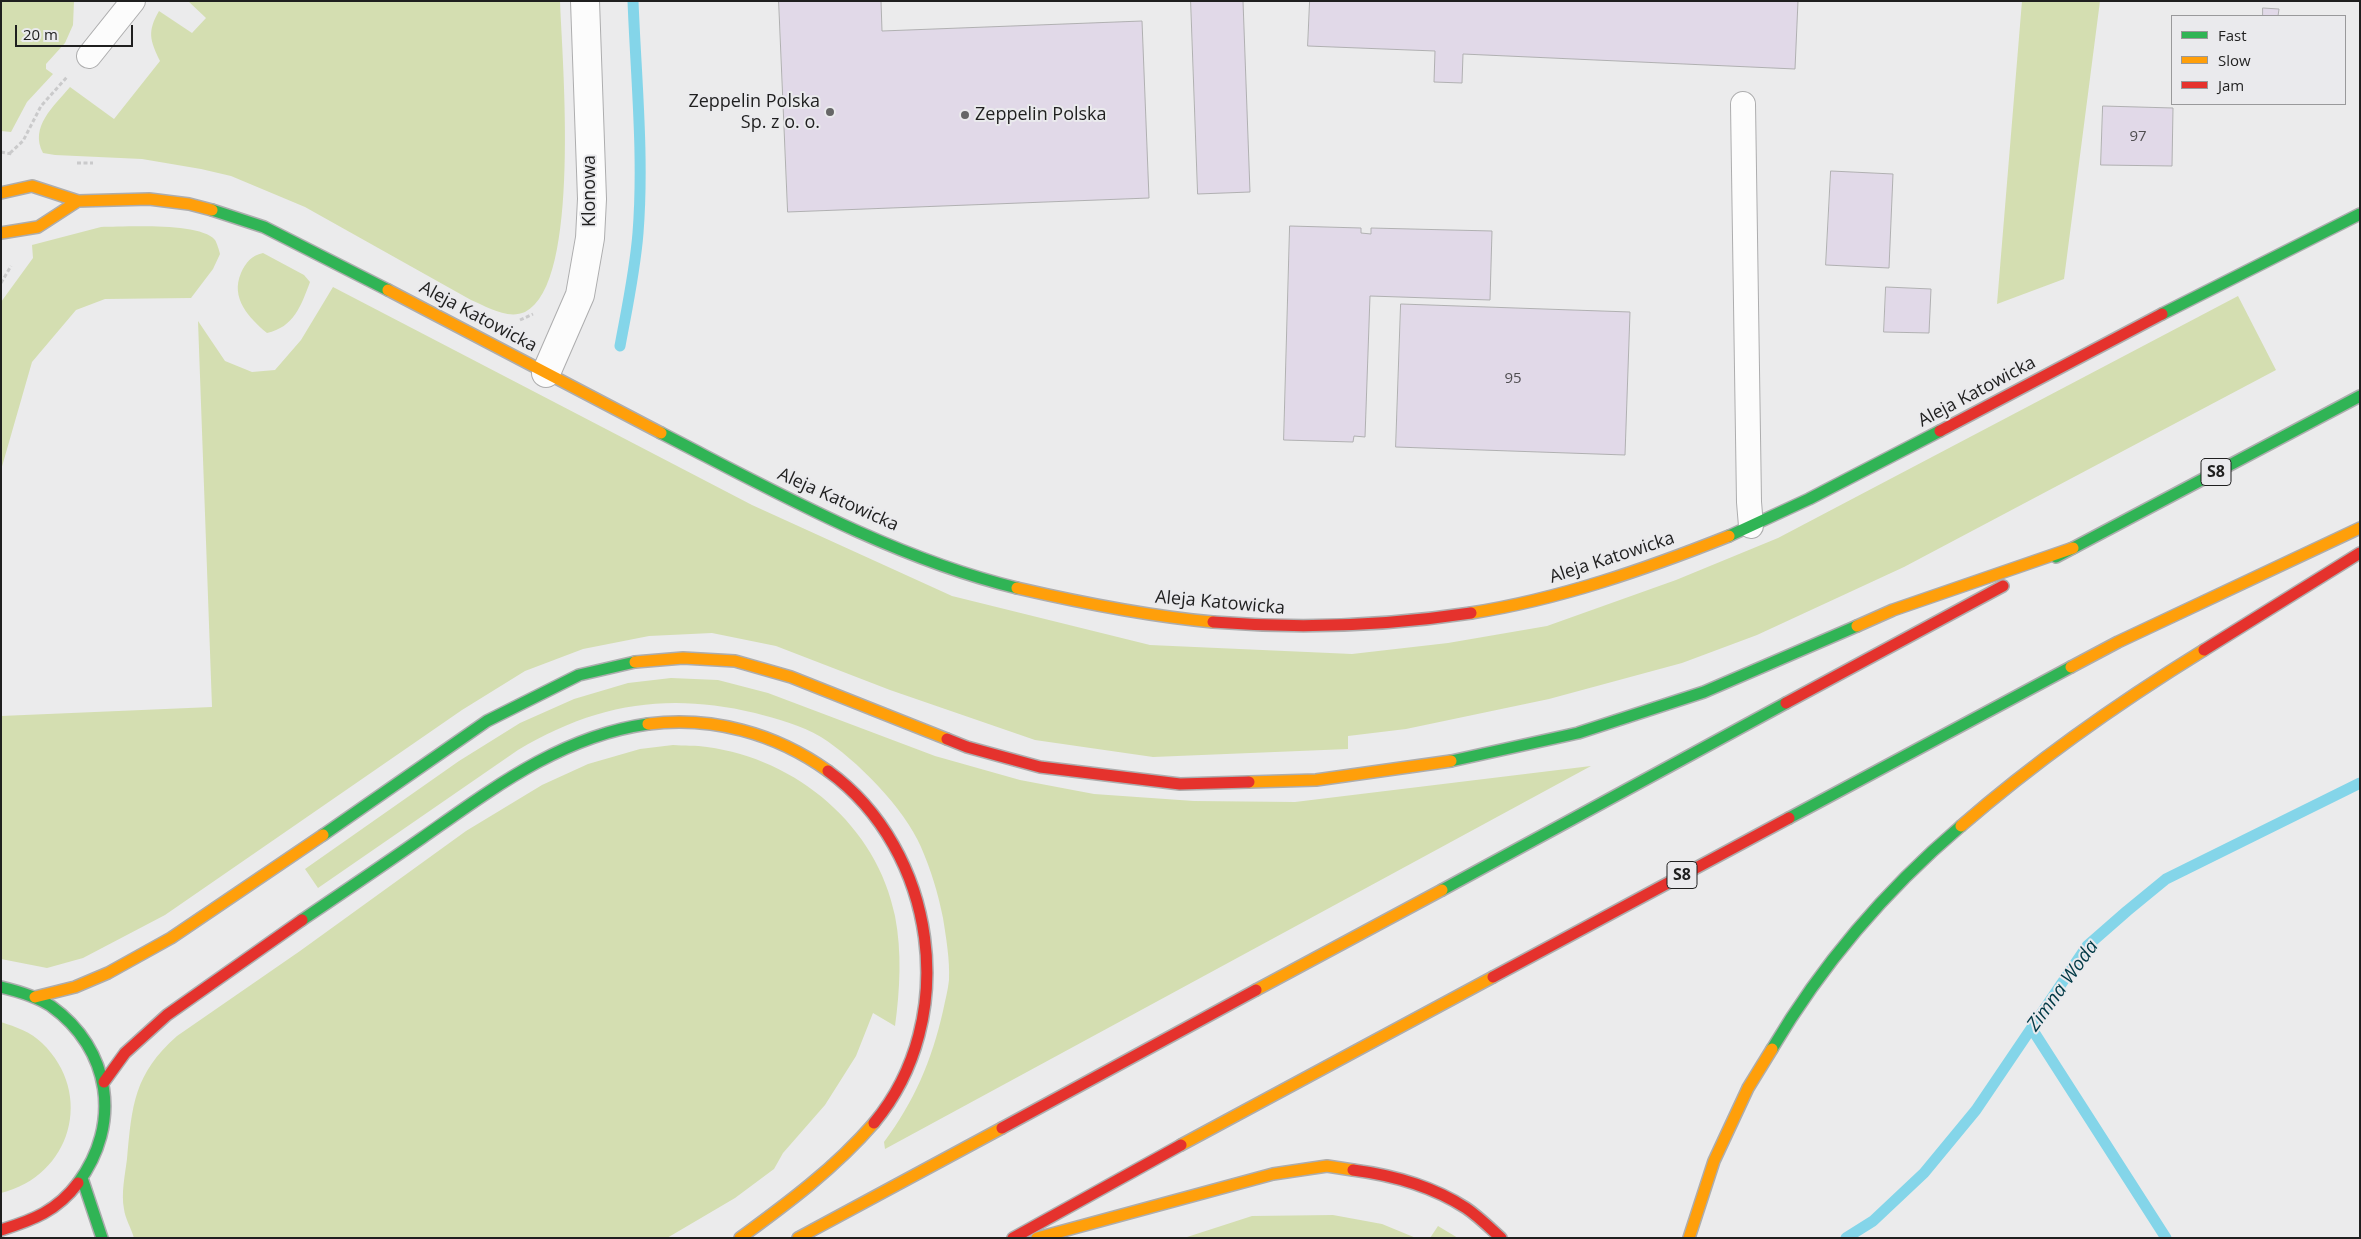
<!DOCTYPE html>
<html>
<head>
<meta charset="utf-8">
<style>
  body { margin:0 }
  #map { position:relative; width:2361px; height:1239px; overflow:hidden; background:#ebebec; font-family:"Open Sans",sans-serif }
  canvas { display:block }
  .frame { position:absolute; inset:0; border:2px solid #1f1f1f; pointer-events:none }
  .legend { position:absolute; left:2171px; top:15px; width:175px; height:90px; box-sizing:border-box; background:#eaeaed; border:1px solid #99999b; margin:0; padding:6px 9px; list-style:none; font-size:15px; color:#1f1f1f }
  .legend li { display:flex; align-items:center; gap:10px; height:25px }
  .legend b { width:25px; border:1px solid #99999b }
  .scale { position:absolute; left:15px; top:25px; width:118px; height:22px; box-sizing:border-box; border:2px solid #1f1f1f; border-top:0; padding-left:6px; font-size:15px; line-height:18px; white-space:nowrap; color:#1f1f1f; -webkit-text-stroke:4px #eaeaed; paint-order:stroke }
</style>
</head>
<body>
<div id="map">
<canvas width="2361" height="1239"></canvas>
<div class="frame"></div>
<ul class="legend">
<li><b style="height:6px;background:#30b455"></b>Fast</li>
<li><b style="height:6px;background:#ff9f0a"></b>Slow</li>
<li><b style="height:6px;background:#e5322d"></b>Jam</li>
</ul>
<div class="scale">20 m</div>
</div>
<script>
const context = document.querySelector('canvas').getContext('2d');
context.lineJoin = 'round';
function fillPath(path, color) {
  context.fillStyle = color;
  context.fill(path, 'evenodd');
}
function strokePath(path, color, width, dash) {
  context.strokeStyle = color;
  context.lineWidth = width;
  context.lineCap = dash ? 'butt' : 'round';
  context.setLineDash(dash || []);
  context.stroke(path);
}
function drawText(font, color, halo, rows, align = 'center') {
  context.font = font + ' "Open Sans",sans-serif';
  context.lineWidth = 4;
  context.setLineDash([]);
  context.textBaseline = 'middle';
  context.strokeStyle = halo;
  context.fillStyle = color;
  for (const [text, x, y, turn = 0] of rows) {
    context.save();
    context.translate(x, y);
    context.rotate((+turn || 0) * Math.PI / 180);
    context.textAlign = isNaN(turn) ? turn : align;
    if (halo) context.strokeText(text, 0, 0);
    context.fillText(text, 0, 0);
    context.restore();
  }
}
fillPath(new Path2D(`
  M 1,1 L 74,1 L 73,25 L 65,43 L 46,64 L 46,69 L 53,74 L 27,102 L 11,132 L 1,131 Z
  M 188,1 L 560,1 C 562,60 582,284 525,312 C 507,320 486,306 471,300 L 305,207 L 231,176 L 201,169 L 142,159 L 55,155 L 43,153 C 29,127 54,106 70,87 L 114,119 L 160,61 C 150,40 147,32 159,11 L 192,33 L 206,18 Z
  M 2022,1 L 2100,1 L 2064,279 L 1997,304 Z
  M 101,227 C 124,227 200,222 215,240 C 217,243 219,250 220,254 L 213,269 L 191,298 L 105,299 L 76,310 L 32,362 L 1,470 L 1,302 L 33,258 L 32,245 Z
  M 263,253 L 304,275 L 310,282 C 301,306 294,327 267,333 C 249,318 230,298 241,273 C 246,262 251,256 263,253 Z
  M 333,287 L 752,505 L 952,596 L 1150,645 L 1352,654 L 1448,643 L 1547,626 L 1676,580 L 1778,538 L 2238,296 L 2276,370 L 1904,567 L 1757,635 L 1682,663 L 1549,699 L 1406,729 L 1348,736 L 1348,749 L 1153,757 L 1035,740 L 890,690 L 776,646 L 712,633 L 649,636 L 583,649 L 525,671 L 462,710 L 165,915 L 83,958 L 47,968 L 1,959 L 1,716 L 212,707 L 198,321 L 225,361 L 252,372 L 275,370 L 301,340 Z
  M 671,678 L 718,680 L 768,693 L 935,756 L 1020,780 L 1094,794 L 1194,801 L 1295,802 L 1591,766 L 885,1149 L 884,1142 C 914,1102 932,1060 943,1011 C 945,1001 948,990 949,980 C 950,960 946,937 943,918 C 938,893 931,870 921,847 C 904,808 857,760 821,737 C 801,725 777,719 755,713 C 667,692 595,704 518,750 L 318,888 L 305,869 L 459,761 L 520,723 L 574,699 L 628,683 Z
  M 673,745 C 684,746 696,745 707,747 C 797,759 877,826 895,916 C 902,952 900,990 895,1026 L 873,1013 L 856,1056 L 825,1105 L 783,1153 L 774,1169 L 735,1198 L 667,1238 L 134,1238 C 131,1228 125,1218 124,1209 C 121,1193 125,1175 127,1159 C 132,1105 134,1074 177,1036 L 300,951 L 466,831 L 542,785 L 588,764 L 640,749 Z
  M 1,1022 C 16,1027 31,1032 42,1043 C 95,1094 71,1176 1,1193 Z
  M 1333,1215 L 1382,1224 L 1416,1238 L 1184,1238 L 1252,1216 Z
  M 1438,1226 L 1458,1238 L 1430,1238 Z`), '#d4deb1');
strokePath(new Path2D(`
  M 620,346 C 627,308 635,271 638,233 C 644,156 636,78 633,1
  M 2032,1029 L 2166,1238
  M 1846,1238 L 1873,1221 L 1924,1173 L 1976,1110 L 2087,946 L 2127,911 L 2166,879 L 2360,783`), '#84d5e9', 11);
const building = new Path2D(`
  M 779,1 L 881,1 L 882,31 L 1142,21 L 1149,198 L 788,212 Z
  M 1191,1 L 1243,1 L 1250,192 L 1198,194 Z
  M 1310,1 L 1798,1 L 1795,69 L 1463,54 L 1462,83 L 1434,82 L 1435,51 L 1308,46 Z
  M 2263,8 L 2279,9 L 2278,16 L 2263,16 Z
  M 2103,106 L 2173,108 L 2172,166 L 2101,165 Z
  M 1831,171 L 1893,174 L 1889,268 L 1826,265 Z
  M 1290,226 L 1361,228 L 1361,233 L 1371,234 L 1371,228 L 1492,231 L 1490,300 L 1370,296 L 1365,437 L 1354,436 L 1353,442 L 1284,440 Z
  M 1886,287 L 1931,289 L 1929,333 L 1884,332 Z
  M 1401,304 L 1630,312 L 1625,455 L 1396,447 Z`);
fillPath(building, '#e1d9e8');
strokePath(building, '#b0b0b1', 1);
const lane = new Path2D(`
  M 89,56 L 133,1
  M 1743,104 L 1749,502 L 1751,526`);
const street = new Path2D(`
  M 546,373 L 580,295 L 590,238 L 592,199 L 585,1`);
const fast = new Path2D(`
  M 212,210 L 264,227 L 388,290
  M 2162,314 L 2360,214
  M 661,433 C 774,491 893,558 1017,588
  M 1729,536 L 1809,499 L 1940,431
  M 2056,557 L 2360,396
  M 1451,761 L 1578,733 L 1704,692 L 1857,626
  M 1789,818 L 2071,667
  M 323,835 L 487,721 L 579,675 L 635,662
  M 1442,890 L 1786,703
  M 302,920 C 342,893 382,866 422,838 C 492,789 561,736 648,724
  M 1,987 C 18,991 36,996 51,1006 C 111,1049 122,1124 78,1183
  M 1772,1049 C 1821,966 1887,889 1961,826
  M 83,1181 L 102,1238`);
const slow = new Path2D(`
  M 1,193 L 32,186 L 78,201 L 149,199 L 189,204 L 212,210
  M 1,233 L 38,227 L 78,201
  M 388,290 L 661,433
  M 1017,588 C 1082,603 1147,616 1213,622
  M 1471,613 C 1560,599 1646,569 1729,536
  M 1857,626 L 1893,610 L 2073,548
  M 635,662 L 683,658 L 735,661 L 791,677 L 947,739
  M 2071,667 L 2118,642 L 2360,528
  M 648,724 C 712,716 775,733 828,771
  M 1249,782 L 1316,780 L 1451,761
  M 1961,826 C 2037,760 2118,703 2204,650
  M 1256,990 L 1442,890
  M 35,997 L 75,987 L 108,973 L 171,938 L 323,835
  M 1181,1145 L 1493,977
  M 740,1238 C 788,1203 835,1168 874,1123
  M 798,1238 L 1002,1128
  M 1037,1238 L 1273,1174 L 1327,1166 L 1353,1170
  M 1689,1238 L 1714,1161 L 1748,1088 L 1772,1049`);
const jam = new Path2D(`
  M 1940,431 L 2162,314
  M 1213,622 C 1300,629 1385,626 1471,613
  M 2204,650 L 2360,553
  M 1786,703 L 2003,586
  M 947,739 L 967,747 L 1040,767 L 1180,784 L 1249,782
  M 828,771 C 937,850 961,1019 874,1123
  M 1493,977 L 1789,818
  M 104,1082 L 125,1053 L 167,1015 L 302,920
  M 1002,1128 L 1256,990
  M 1353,1170 C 1392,1175 1432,1186 1466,1208 C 1478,1216 1490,1228 1501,1238
  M 1,1230 C 33,1220 57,1211 78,1183
  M 1013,1238 L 1181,1145`);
strokePath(lane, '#adadae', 26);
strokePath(street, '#adadae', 30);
strokePath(fast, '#adadae', 14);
strokePath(slow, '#adadae', 14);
strokePath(jam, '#adadae', 14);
strokePath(new Path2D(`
  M 1,152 L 12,154
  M 10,153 L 23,141 L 41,106 L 67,77
  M 77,163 L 93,163
  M 1,283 L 11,266
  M 520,320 L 533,314`), '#cacacb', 3, [4, 2.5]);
strokePath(lane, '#fcfcfc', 24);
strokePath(street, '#fcfcfc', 28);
strokePath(fast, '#30b455', 11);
strokePath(slow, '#ff9f0a', 11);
strokePath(jam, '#e5322d', 11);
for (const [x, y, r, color] of [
  [830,112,5,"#666667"],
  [965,115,5,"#666667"]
]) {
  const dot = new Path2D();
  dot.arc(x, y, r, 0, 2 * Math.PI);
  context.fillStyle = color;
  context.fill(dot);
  strokePath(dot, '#eaeaed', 2);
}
drawText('15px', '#504e51', null, [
  ["97",2138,137],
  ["95",1513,379]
]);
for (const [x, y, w] of [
  [2216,472,30],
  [1682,875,30]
]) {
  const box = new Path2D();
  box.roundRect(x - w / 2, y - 13.5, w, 27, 4);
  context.fillStyle = '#eaeaed';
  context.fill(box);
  strokePath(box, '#1f1f1f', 1);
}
drawText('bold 16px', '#1f1f1f', null, [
  ["S8",2216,472],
  ["S8",1682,875]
]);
drawText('18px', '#1f1f1f', '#eaeaed', [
  ["Zeppelin Polska",820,102],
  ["Sp. z o. o.",820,123],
  ["Zeppelin Polska",975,115,"left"]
], 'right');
drawText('18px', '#1f1f1f', '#eaeaed', [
  ["Klonowa",590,191,-90],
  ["Aleja Katowicka",478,317,28],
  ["Aleja Katowicka",1977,392,-28],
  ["Aleja Katowicka",838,500,24],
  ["Aleja Katowicka",1612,558,-18],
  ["Aleja Katowicka",1220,603,5]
]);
drawText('italic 19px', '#013945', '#eaeaed', [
  ["Zimna Woda",2063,986,-54]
]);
</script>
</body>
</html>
